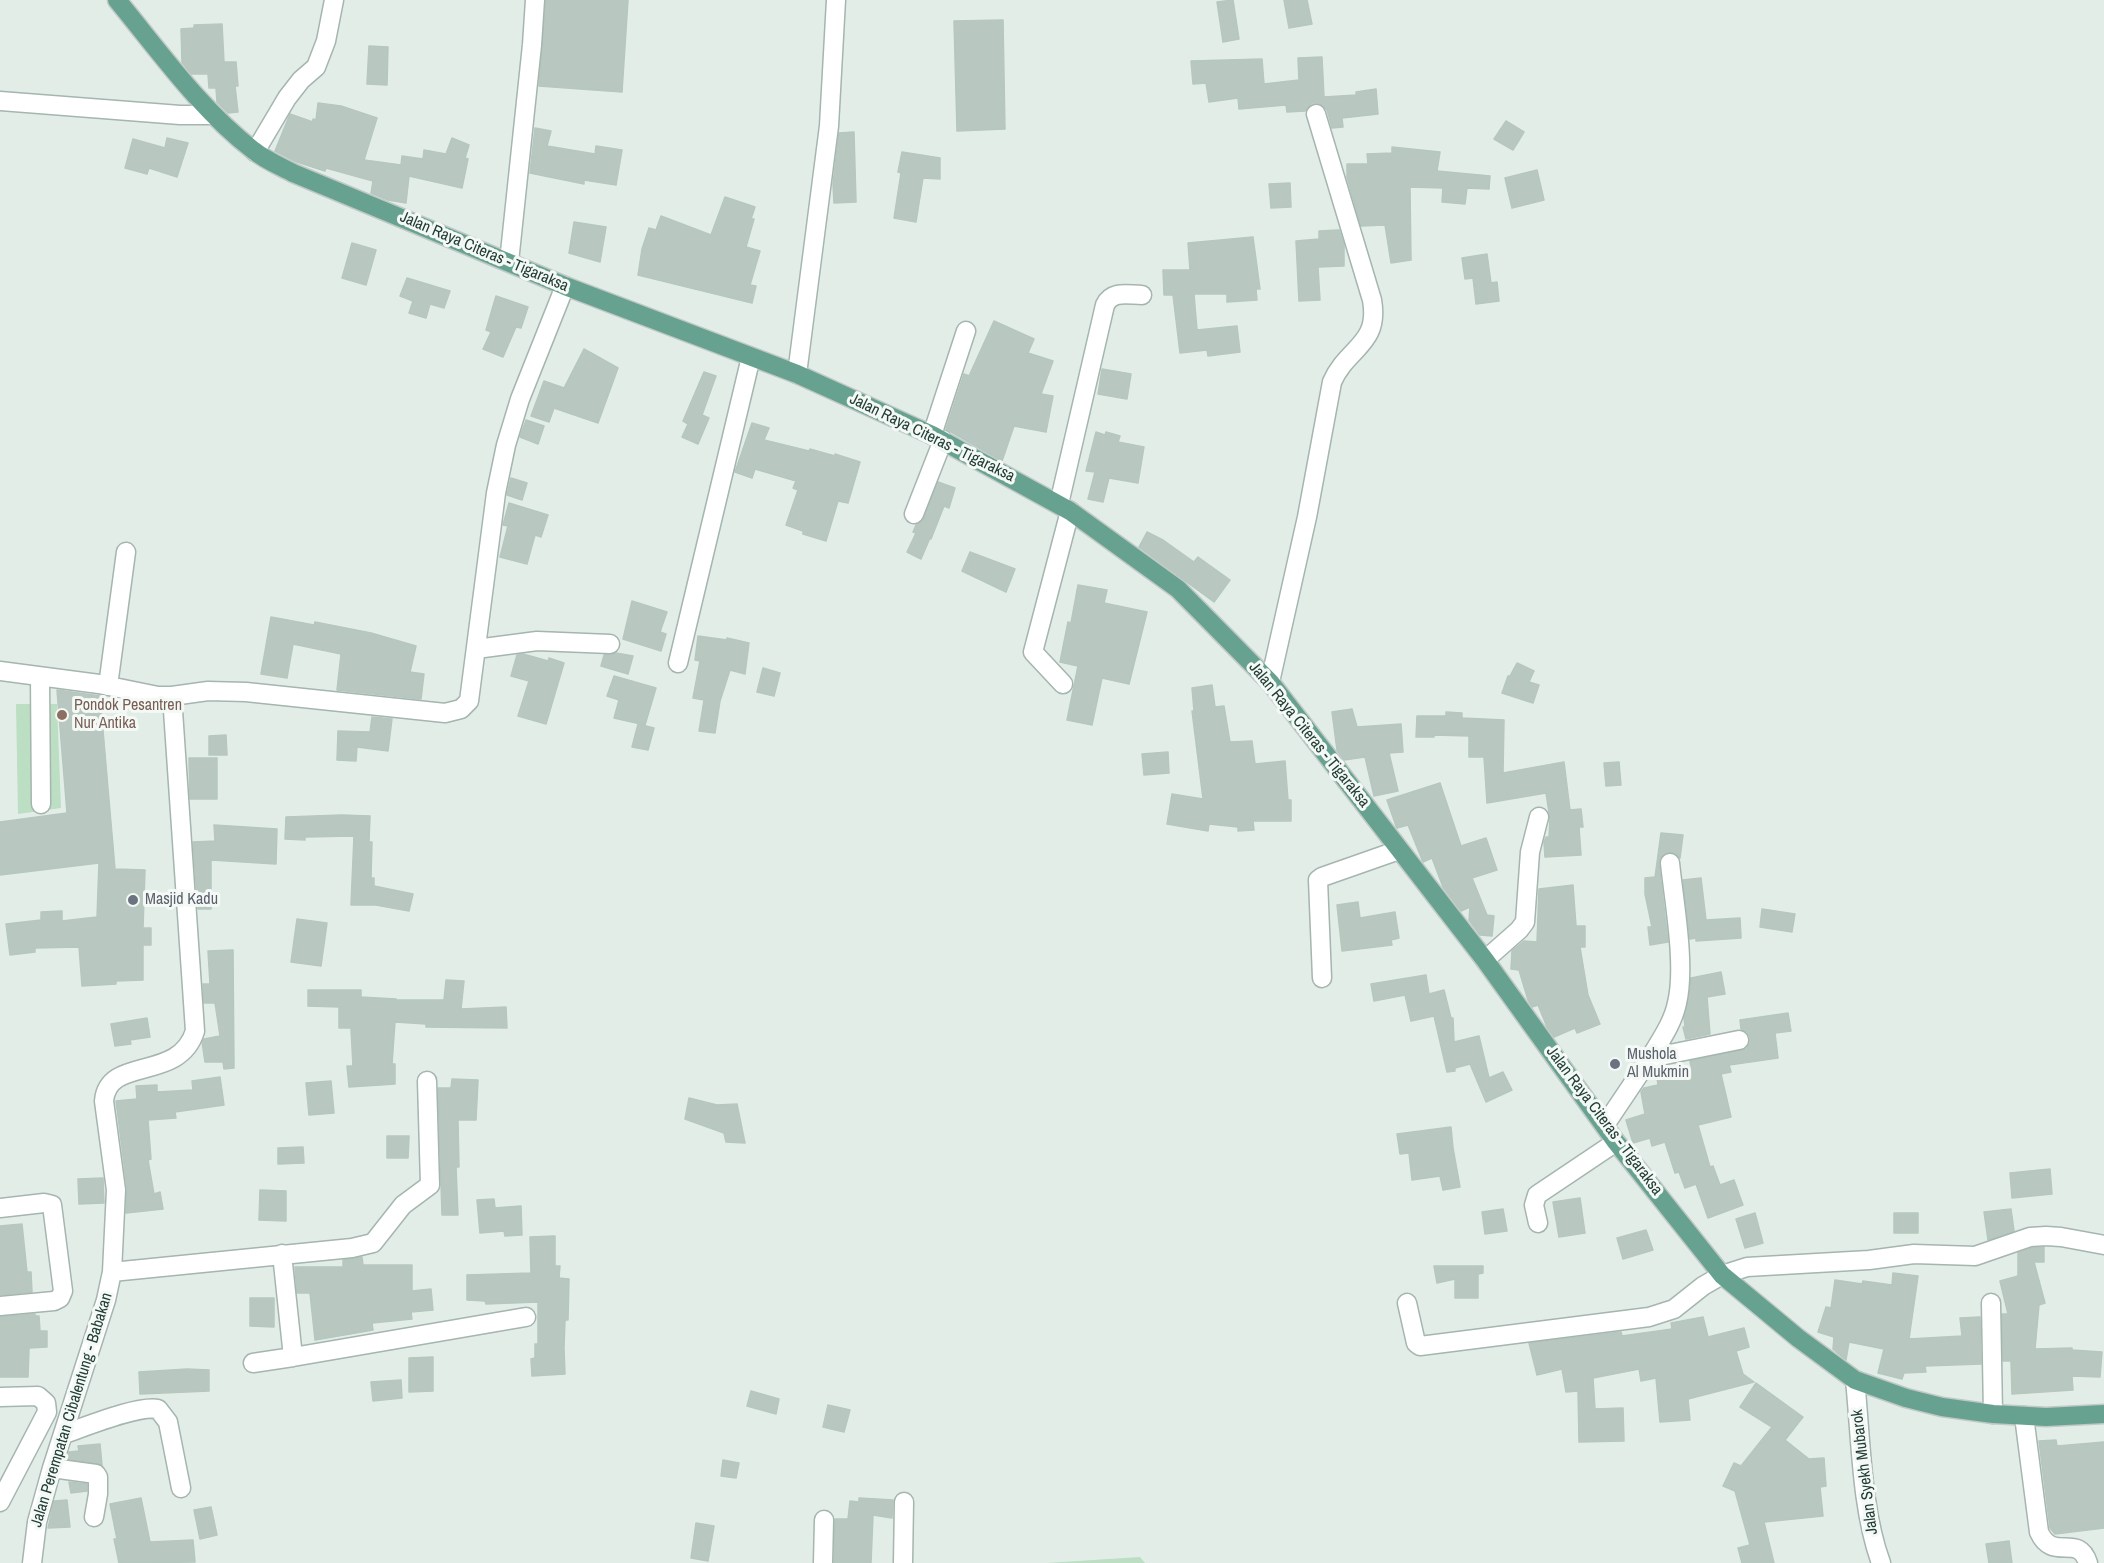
<!DOCTYPE html>
<html>
<head>
<meta charset="utf-8">
<style>
  body { margin:0 }
  canvas { display:block; background:#e3ede8 }
</style>
</head>
<body>
<canvas width="2104" height="1563"></canvas>
<script>
const context = document.querySelector('canvas').getContext('2d');
context.lineJoin = 'round';
function fillPath(path, color) {
  context.fillStyle = color;
  context.fill(path, 'evenodd');
}
function strokePath(path, color, width, dash) {
  context.strokeStyle = color;
  context.lineWidth = width;
  context.lineCap = dash ? 'butt' : 'round';
  context.setLineDash(dash || []);
  context.stroke(path);
}
function drawText(font, color, halo, rows, align = 'center') {
  context.font = font + ' "Archivo Narrow",sans-serif';
  context.lineWidth = 6;
  context.setLineDash([]);
  context.textBaseline = 'middle';
  context.strokeStyle = halo;
  context.fillStyle = color;
  for (const [text, x, y, turn = 0] of rows) {
    context.save();
    context.translate(x, y);
    context.rotate((+turn || 0) * Math.PI / 180);
    context.textAlign = isNaN(turn) ? turn : align;
    if (halo) context.strokeText(text, 0, 0);
    context.fillText(text, 0, 0);
    context.restore();
  }
}
fillPath(new Path2D(`
  M 16,704 L 57,704 L 61,808 L 18,814 Z
  M 1140,1557 L 1145,1563 L 1045,1563 L 1046,1563 Z`), '#bcdec3');
const building = new Path2D(`
  M 546,0 L 628,0 L 622,92 L 539,86 Z
  M 1233,0 L 1239,39 L 1223,42 L 1217,2 Z
  M 1284,0 L 1307,0 L 1312,24 L 1289,28 Z
  M 1003,20 L 1005,129 L 957,131 L 954,21 Z
  M 222,24 L 224,62 L 236,62 L 238,86 L 235,86 L 238,112 L 228,113 L 217,102 L 216,88 L 209,88 L 208,74 L 191,74 L 182,62 L 181,29 L 194,28 L 194,25 Z
  M 369,46 L 388,47 L 387,85 L 367,84 Z
  M 1322,57 L 1324,97 L 1356,95 L 1356,92 L 1376,89 L 1378,114 L 1342,118 L 1343,127 L 1332,128 L 1327,110 L 1319,103 L 1312,103 L 1305,111 L 1287,112 L 1286,105 L 1239,109 L 1238,98 L 1209,102 L 1206,83 L 1193,84 L 1191,61 L 1262,59 L 1264,84 L 1299,80 L 1298,58 Z
  M 318,103 L 341,106 L 377,118 L 364,160 L 401,165 L 402,156 L 423,159 L 424,150 L 446,154 L 452,138 L 469,145 L 465,158 L 468,159 L 462,188 L 409,176 L 406,203 L 388,200 L 371,193 L 373,181 L 326,168 L 325,171 L 297,162 L 275,151 L 290,114 L 313,122 L 313,119 L 316,120 Z
  M 1506,121 L 1524,132 L 1513,150 L 1494,139 Z
  M 535,128 L 551,131 L 547,146 L 595,154 L 596,146 L 622,150 L 616,185 L 584,180 L 584,184 L 530,173 Z
  M 854,132 L 856,202 L 834,203 L 833,184 L 839,133 Z
  M 167,138 L 188,143 L 177,177 L 149,168 L 147,174 L 125,168 L 133,139 L 165,148 Z
  M 1392,147 L 1440,152 L 1437,171 L 1490,176 L 1489,189 L 1467,188 L 1465,204 L 1442,202 L 1443,188 L 1410,187 L 1411,260 L 1391,263 L 1385,225 L 1361,226 L 1347,177 L 1347,164 L 1368,164 L 1367,154 L 1392,153 Z
  M 902,152 L 940,158 L 940,179 L 923,178 L 916,222 L 894,218 L 901,173 L 898,172 Z
  M 1537,170 L 1544,200 L 1512,208 L 1505,178 Z
  M 1290,183 L 1291,207 L 1271,208 L 1269,184 Z
  M 725,197 L 755,207 L 751,219 L 754,219 L 746,247 L 760,251 L 750,285 L 756,286 L 752,303 L 638,275 L 642,249 L 649,228 L 656,230 L 661,216 L 711,235 Z
  M 574,222 L 606,227 L 600,262 L 569,253 Z
  M 1339,230 L 1344,245 L 1344,266 L 1318,267 L 1320,300 L 1299,301 L 1296,241 L 1319,239 L 1319,231 Z
  M 1253,237 L 1260,289 L 1256,289 L 1257,300 L 1227,302 L 1227,294 L 1194,294 L 1197,330 L 1237,326 L 1240,352 L 1208,356 L 1207,350 L 1180,353 L 1173,295 L 1164,295 L 1163,270 L 1190,270 L 1188,243 Z
  M 352,243 L 376,250 L 366,285 L 342,278 Z
  M 1487,254 L 1491,283 L 1497,282 L 1499,301 L 1476,304 L 1473,278 L 1465,279 L 1462,258 Z
  M 407,278 L 450,291 L 444,308 L 430,304 L 426,318 L 409,313 L 413,301 L 400,296 Z
  M 496,296 L 528,307 L 521,328 L 516,327 L 503,357 L 483,349 L 491,332 L 486,330 Z
  M 994,321 L 1034,339 L 1028,353 L 1053,361 L 1041,394 L 1053,396 L 1046,432 L 1014,426 L 1002,461 L 946,429 L 964,374 L 969,376 Z
  M 584,349 L 618,368 L 598,423 L 554,408 L 549,422 L 531,416 L 544,381 L 564,388 Z
  M 1102,369 L 1131,374 L 1127,399 L 1098,394 Z
  M 704,372 L 716,376 L 702,415 L 709,418 L 698,444 L 682,437 L 688,424 L 683,421 Z
  M 526,420 L 544,426 L 538,444 L 520,437 Z
  M 752,423 L 769,428 L 764,440 L 809,451 L 810,449 L 835,456 L 835,454 L 860,462 L 848,503 L 838,501 L 826,541 L 803,534 L 803,531 L 786,525 L 798,490 L 793,488 L 796,481 L 755,469 L 752,478 L 735,472 Z
  M 1096,432 L 1105,435 L 1106,432 L 1120,436 L 1118,442 L 1144,447 L 1138,483 L 1109,478 L 1103,502 L 1088,499 L 1095,472 L 1086,471 Z
  M 511,478 L 527,483 L 522,500 L 507,495 Z
  M 938,482 L 955,488 L 949,508 L 944,506 L 931,539 L 930,538 L 921,559 L 907,552 L 916,533 L 913,532 L 916,525 L 924,518 Z
  M 509,503 L 548,515 L 541,537 L 535,535 L 527,564 L 500,557 L 508,526 L 503,525 Z
  M 1147,532 L 1163,540 L 1194,562 L 1198,557 L 1230,580 L 1214,602 L 1139,547 Z
  M 970,552 L 1015,569 L 1006,592 L 962,571 Z
  M 1078,585 L 1107,590 L 1104,603 L 1147,612 L 1129,684 L 1102,678 L 1092,725 L 1067,720 L 1078,666 L 1060,662 L 1068,622 L 1071,623 Z
  M 632,601 L 667,612 L 660,632 L 666,634 L 661,651 L 623,639 Z
  M 271,617 L 314,625 L 315,622 L 371,633 L 416,646 L 410,672 L 424,674 L 421,699 L 337,690 L 341,654 L 293,644 L 287,678 L 261,674 Z
  M 698,636 L 727,640 L 727,638 L 749,643 L 745,674 L 730,670 L 720,701 L 715,733 L 699,731 L 704,700 L 693,698 L 700,661 L 695,660 Z
  M 616,653 L 633,656 L 628,674 L 601,666 L 604,655 Z
  M 523,654 L 548,661 L 549,658 L 564,663 L 546,724 L 518,716 L 529,681 L 511,676 L 517,655 Z
  M 1517,663 L 1534,671 L 1529,682 L 1539,685 L 1533,703 L 1502,693 L 1508,676 L 1510,676 Z
  M 763,668 L 780,673 L 774,696 L 757,692 Z
  M 614,676 L 656,688 L 645,725 L 614,718 L 619,700 L 607,696 Z
  M 1212,685 L 1215,707 L 1224,706 L 1230,742 L 1252,741 L 1255,764 L 1285,761 L 1288,800 L 1291,800 L 1291,821 L 1253,821 L 1254,830 L 1238,831 L 1238,827 L 1209,824 L 1208,831 L 1167,824 L 1172,794 L 1203,799 L 1192,711 L 1194,711 L 1192,688 Z
  M 57,690 L 100,696 L 115,869 L 145,870 L 143,928 L 151,928 L 151,945 L 143,945 L 143,980 L 116,981 L 116,984 L 82,986 L 79,947 L 35,948 L 35,952 L 10,955 L 6,924 L 41,920 L 41,912 L 62,911 L 62,921 L 97,917 L 99,863 L 0,875 L 0,822 L 67,813 Z
  M 1352,709 L 1357,727 L 1401,724 L 1403,752 L 1389,753 L 1398,791 L 1374,796 L 1365,757 L 1344,760 L 1337,750 L 1332,712 Z
  M 1446,712 L 1462,713 L 1462,718 L 1504,720 L 1503,773 L 1564,762 L 1570,810 L 1581,809 L 1583,827 L 1579,827 L 1581,855 L 1545,857 L 1544,842 L 1546,837 L 1549,837 L 1550,819 L 1546,793 L 1487,803 L 1484,757 L 1469,757 L 1469,736 L 1434,735 L 1434,737 L 1416,737 L 1417,716 L 1446,716 Z
  M 372,717 L 392,719 L 388,751 L 357,747 L 356,761 L 337,760 L 338,731 L 370,732 Z
  M 638,724 L 654,728 L 648,750 L 632,747 Z
  M 226,735 L 227,755 L 209,755 L 209,736 Z
  M 1168,752 L 1169,773 L 1144,775 L 1142,754 Z
  M 189,758 L 217,758 L 217,799 L 190,799 Z
  M 1619,762 L 1621,785 L 1606,786 L 1604,763 Z
  M 1440,783 L 1461,846 L 1486,838 L 1497,870 L 1472,878 L 1487,915 L 1494,916 L 1492,936 L 1480,935 L 1469,920 L 1470,907 L 1461,911 L 1443,887 L 1432,858 L 1423,862 L 1408,825 L 1397,828 L 1396,826 L 1387,800 Z
  M 342,815 L 370,816 L 369,842 L 372,842 L 371,878 L 374,878 L 374,886 L 413,894 L 409,911 L 376,905 L 351,905 L 354,836 L 305,837 L 305,840 L 285,839 L 286,817 Z
  M 214,825 L 277,829 L 276,864 L 211,860 L 211,909 L 198,909 L 193,842 L 215,841 Z
  M 1661,833 L 1683,835 L 1680,858 L 1675,853 L 1668,852 L 1660,858 L 1659,864 L 1668,942 L 1650,945 L 1648,927 L 1652,927 L 1645,894 L 1645,878 L 1655,877 Z
  M 1701,878 L 1706,920 L 1740,918 L 1741,938 L 1696,941 L 1696,938 L 1690,939 L 1683,880 Z
  M 1573,885 L 1576,926 L 1585,926 L 1585,947 L 1580,947 L 1588,995 L 1600,1024 L 1577,1033 L 1575,1028 L 1554,1037 L 1547,1027 L 1538,1005 L 1532,1007 L 1528,1000 L 1519,970 L 1511,969 L 1512,951 L 1524,941 L 1537,942 L 1539,889 Z
  M 1358,902 L 1360,918 L 1395,912 L 1399,938 L 1391,940 L 1392,945 L 1342,951 L 1337,905 Z
  M 1762,909 L 1795,914 L 1792,932 L 1760,927 Z
  M 297,919 L 327,923 L 321,966 L 291,962 Z
  M 233,950 L 234,1068 L 224,1069 L 223,1062 L 205,1062 L 202,1042 L 204,1039 L 220,1036 L 215,1003 L 204,1003 L 203,984 L 210,984 L 208,951 Z
  M 1721,972 L 1725,994 L 1707,997 L 1710,1034 L 1686,1039 L 1683,1027 L 1685,1027 L 1684,1018 L 1691,978 Z
  M 1426,975 L 1429,994 L 1444,990 L 1451,1018 L 1453,1018 L 1454,1042 L 1479,1036 L 1489,1078 L 1503,1072 L 1512,1090 L 1486,1102 L 1470,1064 L 1455,1068 L 1455,1071 L 1447,1072 L 1434,1016 L 1411,1021 L 1405,995 L 1374,1001 L 1371,984 Z
  M 446,980 L 464,981 L 461,1009 L 506,1007 L 507,1028 L 426,1027 L 426,1024 L 395,1022 L 392,1064 L 395,1064 L 395,1084 L 349,1087 L 347,1066 L 353,1066 L 351,1028 L 339,1028 L 339,1007 L 308,1006 L 308,990 L 361,990 L 361,997 L 396,999 L 396,1000 L 444,1000 Z
  M 1788,1013 L 1791,1031 L 1775,1033 L 1778,1058 L 1729,1065 L 1731,1072 L 1721,1074 L 1731,1117 L 1698,1125 L 1710,1167 L 1713,1166 L 1720,1185 L 1734,1180 L 1743,1205 L 1708,1218 L 1696,1184 L 1685,1188 L 1679,1172 L 1675,1173 L 1665,1142 L 1652,1146 L 1650,1138 L 1633,1143 L 1626,1120 L 1645,1114 L 1641,1092 L 1644,1088 L 1658,1085 L 1657,1078 L 1692,1071 L 1690,1061 L 1746,1049 L 1750,1043 L 1750,1037 L 1747,1032 L 1741,1029 L 1740,1020 Z
  M 147,1018 L 150,1037 L 130,1040 L 131,1044 L 115,1046 L 111,1024 Z
  M 220,1077 L 224,1105 L 175,1112 L 176,1118 L 148,1120 L 151,1159 L 148,1160 L 154,1194 L 160,1192 L 163,1209 L 126,1213 L 127,1188 L 116,1101 L 137,1099 L 136,1086 L 157,1085 L 157,1092 L 193,1090 L 192,1081 Z
  M 452,1079 L 478,1080 L 476,1120 L 458,1120 L 459,1167 L 456,1167 L 458,1215 L 442,1215 L 438,1088 L 451,1088 Z
  M 331,1081 L 334,1113 L 309,1115 L 306,1083 Z
  M 689,1098 L 717,1105 L 737,1104 L 745,1143 L 726,1142 L 724,1133 L 685,1119 Z
  M 1451,1127 L 1453,1148 L 1460,1187 L 1443,1190 L 1440,1176 L 1412,1180 L 1409,1153 L 1400,1154 L 1397,1134 Z
  M 387,1136 L 409,1136 L 408,1158 L 387,1158 Z
  M 303,1147 L 304,1163 L 278,1164 L 278,1148 Z
  M 2050,1169 L 2052,1194 L 2012,1198 L 2010,1173 Z
  M 103,1178 L 104,1203 L 79,1204 L 78,1179 Z
  M 260,1190 L 286,1191 L 286,1221 L 259,1220 Z
  M 1580,1198 L 1585,1233 L 1559,1237 L 1553,1202 Z
  M 494,1199 L 495,1208 L 521,1206 L 522,1235 L 505,1236 L 504,1231 L 480,1233 L 477,1200 Z
  M 1503,1209 L 1507,1231 L 1485,1234 L 1482,1212 Z
  M 2011,1209 L 2014,1231 L 1988,1240 L 1984,1212 Z
  M 1755,1213 L 1763,1243 L 1745,1248 L 1736,1219 Z
  M 1894,1213 L 1918,1213 L 1918,1233 L 1894,1233 Z
  M 22,1224 L 27,1272 L 31,1272 L 32,1292 L 0,1295 L 0,1226 Z
  M 1646,1230 L 1653,1250 L 1623,1259 L 1617,1238 Z
  M 555,1236 L 555,1266 L 560,1266 L 559,1278 L 569,1279 L 568,1320 L 565,1320 L 564,1348 L 565,1374 L 532,1376 L 531,1359 L 535,1358 L 535,1344 L 538,1344 L 538,1302 L 486,1304 L 485,1301 L 467,1300 L 467,1275 L 531,1273 L 530,1237 Z
  M 2044,1247 L 2044,1262 L 2034,1262 L 2045,1303 L 2039,1305 L 2035,1349 L 2072,1348 L 2072,1350 L 2102,1352 L 2100,1377 L 2072,1376 L 2073,1390 L 2012,1394 L 2011,1361 L 2003,1361 L 2002,1314 L 2008,1314 L 2000,1281 L 2018,1276 L 2018,1253 L 2032,1248 Z
  M 362,1257 L 363,1265 L 412,1265 L 412,1291 L 431,1289 L 433,1310 L 411,1312 L 412,1319 L 372,1323 L 373,1330 L 315,1340 L 310,1293 L 297,1293 L 295,1267 L 343,1267 L 343,1260 Z
  M 1434,1266 L 1483,1266 L 1483,1273 L 1478,1274 L 1478,1298 L 1455,1298 L 1455,1279 L 1437,1283 Z
  M 1893,1273 L 1918,1276 L 1909,1339 L 1962,1336 L 1960,1318 L 1980,1317 L 1981,1364 L 1925,1366 L 1926,1372 L 1904,1373 L 1902,1379 L 1878,1373 L 1884,1349 L 1849,1342 L 1846,1360 L 1833,1349 L 1834,1337 L 1818,1332 L 1826,1307 L 1831,1308 L 1835,1280 L 1862,1284 L 1863,1281 L 1892,1285 Z
  M 250,1298 L 274,1298 L 274,1327 L 250,1326 Z
  M 35,1314 L 35,1316 L 39,1316 L 40,1331 L 47,1331 L 47,1347 L 29,1348 L 28,1377 L 0,1377 L 0,1317 Z
  M 1703,1317 L 1708,1337 L 1744,1328 L 1749,1347 L 1736,1351 L 1743,1374 L 1754,1382 L 1688,1399 L 1690,1420 L 1660,1422 L 1656,1378 L 1641,1381 L 1639,1369 L 1593,1378 L 1595,1409 L 1623,1408 L 1624,1441 L 1579,1442 L 1578,1391 L 1566,1392 L 1562,1369 L 1537,1375 L 1529,1343 L 1621,1332 L 1622,1336 L 1672,1329 L 1671,1323 Z
  M 433,1357 L 433,1391 L 409,1392 L 409,1358 Z
  M 187,1369 L 209,1370 L 209,1391 L 140,1394 L 139,1372 Z
  M 401,1380 L 402,1398 L 373,1401 L 371,1382 Z
  M 1756,1383 L 1803,1417 L 1785,1440 L 1809,1459 L 1824,1458 L 1826,1486 L 1820,1487 L 1823,1516 L 1764,1522 L 1774,1563 L 1742,1563 L 1738,1548 L 1750,1545 L 1735,1491 L 1723,1486 L 1734,1463 L 1741,1466 L 1772,1427 L 1740,1407 Z
  M 751,1391 L 779,1399 L 776,1414 L 747,1406 Z
  M 828,1405 L 850,1410 L 844,1432 L 823,1427 Z
  M 2056,1440 L 2057,1446 L 2104,1442 L 2104,1528 L 2055,1534 L 2050,1528 L 2039,1441 Z
  M 100,1444 L 102,1465 L 67,1459 L 69,1452 L 79,1451 L 78,1446 Z
  M 723,1460 L 739,1463 L 736,1478 L 721,1476 Z
  M 69,1482 L 87,1484 L 87,1491 L 71,1493 Z
  M 141,1498 L 150,1542 L 193,1540 L 195,1562 L 119,1563 L 114,1539 L 117,1539 L 110,1504 Z
  M 859,1498 L 893,1500 L 892,1518 L 873,1515 L 871,1563 L 834,1563 L 835,1519 L 848,1519 L 850,1501 L 859,1502 Z
  M 67,1500 L 70,1527 L 48,1528 L 54,1501 Z
  M 211,1507 L 217,1535 L 200,1539 L 194,1510 Z
  M 696,1523 L 714,1526 L 708,1561 L 691,1558 Z
  M 2009,1541 L 2012,1563 L 1989,1563 L 1986,1544 Z`);
fillPath(building, '#b8c8c1');
strokePath(building, '#b5c7be', 1.5);
const minor = new Path2D(`
  M 0,101 L 180,115 L 212,115
  M 255,152 L 287,98 L 301,80 L 316,67 L 326,41 L 334,0
  M 509,262 L 532,45 L 535,0
  M 797,374 L 829,126 L 836,0
  M 932,435 L 966,331
  M 1059,504 L 1105,305 C 1112,290 1128,295 1142,295
  M 914,514 L 943,440
  M 476,649 L 537,641 L 610,644
  M 678,663 L 751,357
  M 0,671 L 99,684 L 158,696 L 172,696 L 195,1031 C 179,1083 108,1055 104,1101 L 116,1190 L 112,1272 L 106,1300 L 52,1468 L 37,1522 L 32,1563
  M 40,678 L 41,804
  M 1270,682 L 1307,517 L 1332,382 C 1347,347 1380,345 1372,300 L 1316,114
  M 1063,684 L 1033,652 L 1070,511
  M 108,686 L 126,552
  M 172,696 L 208,691 L 246,692 L 445,713 L 461,709 L 469,701 L 496,493 L 506,445 L 520,399 L 565,286
  M 1485,960 L 1519,930 L 1525,922 L 1530,852 L 1539,817
  M 1322,978 L 1318,880 L 1322,877 L 1399,850
  M 1650,1058 C 1660,1041 1673,1023 1677,1003 C 1686,966 1674,902 1670,863
  M 1605,1125 L 1650,1058 L 1739,1040
  M 0,1208 L 44,1203 L 52,1205 L 63,1291 L 60,1298 L 54,1301 L 0,1306
  M 1538,1223 L 1534,1205 L 1537,1195 L 1616,1142
  M 282,1254 L 293,1357 L 526,1317
  M 112,1272 L 352,1248 L 373,1243 L 403,1205 L 430,1185 L 427,1081
  M 1407,1303 L 1416,1343 L 1420,1346 L 1649,1317 L 1674,1309 L 1703,1286 L 1722,1275 L 1747,1267 L 1869,1260 L 1914,1254 L 1975,1256 L 2030,1237 L 2046,1236 L 2061,1237 L 2104,1245
  M 1991,1303 L 1993,1414
  M 253,1363 L 293,1357
  M 1855,1380 C 1861,1438 1861,1509 1881,1563
  M 0,1397 L 38,1396 L 46,1403 L 47,1412 L 0,1502
  M 2024,1416 L 2039,1532 C 2053,1563 2078,1532 2088,1563
  M 64,1434 C 85,1427 138,1405 158,1409 L 168,1422 L 181,1488
  M 52,1468 L 96,1474 L 98,1477 L 98,1494 L 94,1517
  M 823,1563 L 824,1520
  M 903,1563 L 904,1502`);
const major = new Path2D(`
  M 117,0 C 160,52 200,109 253,150 C 265,160 280,166 293,173 L 565,286 L 797,374 L 932,435 L 1070,511 L 1178,589 L 1270,682 L 1485,960 L 1616,1142 L 1722,1275 L 1798,1338 L 1855,1380 L 1906,1398 L 1942,1407 L 1993,1414 L 2046,1417 L 2104,1414`);
strokePath(minor, '#a5b5af', 21);
strokePath(major, '#c1c9c6', 21);
strokePath(minor, '#fff', 18);
strokePath(major, '#67a290', 18);
for (const [x, y, r, color] of [
  [62,715,6,"#8d6e63"],
  [133,900,6,"#6b7280"],
  [1615,1064,6,"#6b7280"]
]) {
  const dot = new Path2D();
  dot.arc(x, y, r, 0, 2 * Math.PI);
  context.fillStyle = color;
  context.fill(dot);
  strokePath(dot, '#f4f9f6', 2);
}
drawText('16px', '#223e35', '#f4f9f6', [
  ["Jalan Raya Citeras - Tigaraksa",484,252,23],
  ["Jalan Raya Citeras - Tigaraksa",932,438,26],
  ["Jalan Raya Citeras - Tigaraksa",1309,735,51],
  ["Jalan Raya Citeras - Tigaraksa",1604,1121,53],
  ["Jalan Perempatan Cibalentung - Babakan",72,1410,-73],
  ["Jalan Syekh Mubarok",1865,1472,-97]
]);
drawText('16px', '#785e54', '#f4f9f6', [
  ["Pondok Pesantren",74,706],
  ["Nur Antika",74,724]
], 'left');
drawText('16px', '#5b616d', '#f4f9f6', [
  ["Masjid Kadu",145,900],
  ["Mushola",1627,1055],
  ["Al Mukmin",1627,1073]
], 'left');
</script>
</body>
</html>
